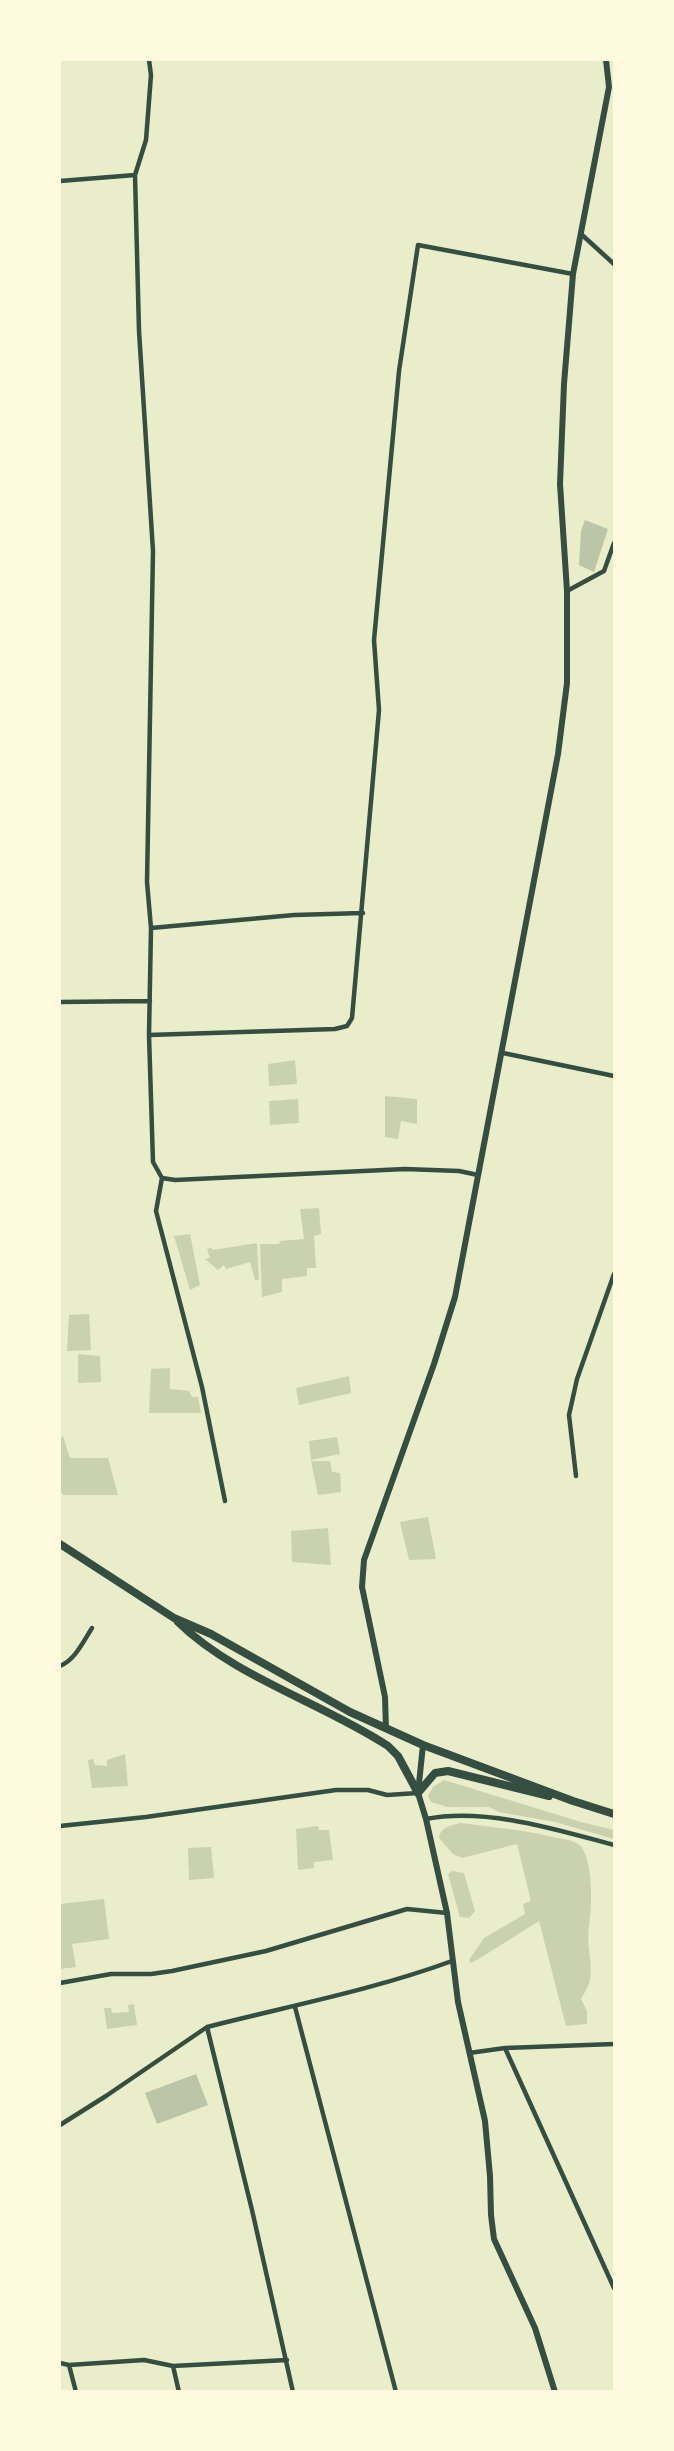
<!DOCTYPE html>
<html>
<head>
<meta charset="utf-8">
<style>
  body { margin:0 }
  #map { position:relative; width:674px; height:2451px; overflow:hidden; background:#e9edc9; font-family:"Nunito Sans",sans-serif }
  canvas { display:block }
  .frame { position:absolute; inset:0; border:61px solid #fefae0; pointer-events:none }
</style>
</head>
<body>
<div id="map">
<canvas width="674" height="2451"></canvas>
<div class="frame"></div>
</div>
<script>
const context = document.querySelector('canvas').getContext('2d');
context.lineJoin = 'round';
function fillPath(path, color) {
  context.fillStyle = color;
  context.fill(path, 'evenodd');
}
function strokePath(path, color, width, dash) {
  context.strokeStyle = color;
  context.lineWidth = width;
  context.lineCap = dash ? 'butt' : 'round';
  context.setLineDash(dash || []);
  context.stroke(path);
}
fillPath(new Path2D(`
  M 295,1060 L 297,1084 L 269,1086 L 268,1064 Z
  M 385,1096 L 417,1099 L 417,1124 L 401,1121 L 398,1139 L 385,1137 Z
  M 298,1099 L 299,1123 L 270,1125 L 269,1101 Z
  M 319,1208 L 321,1234 L 314,1236 L 316,1268 L 307,1268 L 307,1276 L 282,1279 L 282,1292 L 262,1297 L 260,1244 L 279,1244 L 280,1241 L 304,1239 L 300,1209 Z
  M 190,1234 L 200,1285 L 190,1290 L 174,1236 Z
  M 257,1243 L 259,1280 L 255,1280 L 250,1262 L 226,1269 L 224,1265 L 218,1270 L 205,1259 L 210,1258 L 207,1249 L 211,1248 L 213,1250 Z
  M 89,1314 L 91,1350 L 67,1351 L 69,1315 Z
  M 78,1354 L 100,1356 L 101,1382 L 78,1383 Z
  M 170,1368 L 170,1389 L 189,1391 L 192,1397 L 198,1397 L 201,1413 L 149,1413 L 151,1369 Z
  M 349,1376 L 351,1393 L 299,1405 L 296,1388 Z
  M 63,1436 L 70,1458 L 108,1458 L 118,1495 L 64,1495 L 60,1492 L 60,1438 Z
  M 337,1437 L 340,1454 L 311,1460 L 309,1441 Z
  M 311,1461 L 330,1461 L 332,1472 L 340,1473 L 341,1492 L 318,1495 Z
  M 428,1517 L 436,1559 L 409,1560 L 400,1522 Z
  M 328,1528 L 331,1565 L 292,1562 L 291,1531 Z
  M 125,1754 L 128,1786 L 92,1788 L 88,1760 L 93,1759 L 95,1765 L 107,1766 L 107,1760 Z
  M 444,1780 L 581,1822 L 614,1830 L 614,1839 L 555,1822 L 499,1812 L 489,1807 L 448,1807 L 431,1802 L 428,1796 L 433,1787 Z
  M 460,1823 C 493,1827 525,1830 557,1838 C 563,1839 572,1840 578,1844 C 594,1855 592,1909 589,1926 C 586,1943 593,1965 590,1980 C 589,1986 584,1994 581,1999 L 587,2011 L 587,2024 L 566,2026 L 539,1921 L 477,1960 L 471,1963 L 469,1960 L 484,1938 L 525,1914 L 523,1904 L 531,1901 L 517,1844 L 462,1858 L 453,1854 L 439,1838 C 440,1827 451,1826 460,1823 Z
  M 318,1826 L 319,1830 L 329,1830 L 333,1860 L 314,1862 L 314,1868 L 298,1870 L 296,1829 Z
  M 211,1847 L 214,1878 L 189,1880 L 188,1848 Z
  M 452,1871 L 464,1873 L 475,1911 L 469,1918 L 460,1917 L 448,1874 Z
  M 104,1899 L 109,1939 L 72,1944 L 76,1967 L 60,1969 L 60,1904 Z
  M 134,2004 L 137,2025 L 107,2029 L 104,2008 L 111,2008 L 112,2013 L 129,2012 L 128,2005 Z`), '#cad2ad');
fillPath(new Path2D(`
  M 585,520 L 608,529 L 594,572 L 579,565 L 581,531 Z
  M 196,2074 L 208,2105 L 157,2124 L 145,2093 Z`), '#bcc5a7');
strokePath(new Path2D(`
  M 149,60 L 151,75 L 146,140 L 135,175 L 139,331 L 153,551 L 147,882 L 151,928 L 149,1035 L 153,1162 L 162,1178 L 156,1211 L 202,1387 L 225,1501
  M 60,181 L 135,175
  M 581,234 L 614,264
  M 567,591 L 604,571 L 614,543
  M 151,928 L 294,915 L 363,913
  M 60,1002 L 150,1001
  M 149,1035 L 335,1029 L 347,1026 L 352,1018 L 379,710 L 374,640 L 399,371 L 418,245 L 573,274
  M 503,1053 L 614,1076
  M 162,1178 L 175,1180 L 405,1169 L 459,1171 L 478,1175
  M 576,1476 L 569,1415 L 577,1379 L 614,1274
  M 60,1666 C 75,1660 83,1642 92,1628
  M 426,1819 C 485,1807 558,1830 614,1845
  M 60,1826 L 146,1817 L 336,1790 L 368,1790 L 387,1795 L 418,1793
  M 60,1983 L 111,1974 L 151,1974 L 172,1971 L 266,1951 L 407,1909 L 447,1913
  M 295,2007 L 396,2392
  M 505,2048 L 614,2288
  M 469,2053 L 505,2048 L 614,2044
  M 60,2125 L 106,2096 L 207,2027
  M 60,2363 L 69,2365 L 144,2360 L 173,2366 L 287,2360
  M 69,2365 L 76,2392
  M 173,2366 L 179,2392
  M 293,2392 L 252,2210 L 207,2027 C 289,2006 373,1990 452,1961`), '#344e41', 4.5);
strokePath(new Path2D(`
  M 386,1729 L 385,1697 L 362,1587 L 364,1560 L 434,1364 L 455,1297 L 558,754 L 567,683 L 567,591 L 560,484 L 564,384 L 573,274 L 609,87 L 606,60
  M 423,1745 L 418,1793 L 426,1819 L 447,1913 L 458,2002 L 485,2121 L 490,2176 L 491,2215 L 494,2239 L 535,2328 L 555,2392`), '#344e41', 6);
strokePath(new Path2D(`
  M 60,1544 L 174,1618 L 211,1634 L 350,1712 L 423,1745 L 573,1801 L 614,1814
  M 178,1622 C 234,1677 323,1703 388,1746 L 398,1756 L 418,1793 L 435,1773 L 448,1771 L 549,1796`), '#344e41', 8);
</script>
</body>
</html>
